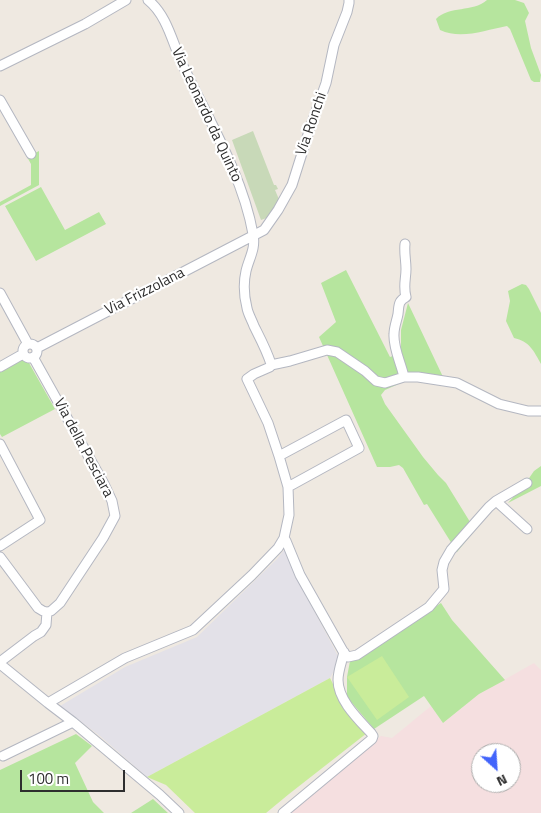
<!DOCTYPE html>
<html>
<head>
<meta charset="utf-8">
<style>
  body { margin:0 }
  #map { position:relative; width:541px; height:813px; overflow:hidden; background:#efe9e1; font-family:"Titillium Web",sans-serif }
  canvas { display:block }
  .north { position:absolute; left:471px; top:743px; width:50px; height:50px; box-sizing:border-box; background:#fff; border:1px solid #ababab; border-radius:50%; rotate:154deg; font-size:14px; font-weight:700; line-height:20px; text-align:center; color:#2e2e2e }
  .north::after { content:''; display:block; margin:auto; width:18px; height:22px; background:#4264fb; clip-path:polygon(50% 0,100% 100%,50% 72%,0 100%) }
  .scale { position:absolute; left:20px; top:770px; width:105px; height:22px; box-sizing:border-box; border:2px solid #2e2e2e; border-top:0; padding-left:6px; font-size:15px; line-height:18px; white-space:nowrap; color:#2e2e2e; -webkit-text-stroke:4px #fff; paint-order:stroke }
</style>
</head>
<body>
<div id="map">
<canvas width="541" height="813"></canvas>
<div class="north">N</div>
<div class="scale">100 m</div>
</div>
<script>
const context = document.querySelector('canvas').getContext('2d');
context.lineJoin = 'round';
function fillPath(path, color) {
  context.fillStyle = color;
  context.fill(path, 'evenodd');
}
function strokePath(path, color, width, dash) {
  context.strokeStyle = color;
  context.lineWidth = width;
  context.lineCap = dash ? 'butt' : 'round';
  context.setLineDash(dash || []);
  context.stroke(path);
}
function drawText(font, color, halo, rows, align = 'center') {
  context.font = font + ' "Titillium Web",sans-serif';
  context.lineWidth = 4.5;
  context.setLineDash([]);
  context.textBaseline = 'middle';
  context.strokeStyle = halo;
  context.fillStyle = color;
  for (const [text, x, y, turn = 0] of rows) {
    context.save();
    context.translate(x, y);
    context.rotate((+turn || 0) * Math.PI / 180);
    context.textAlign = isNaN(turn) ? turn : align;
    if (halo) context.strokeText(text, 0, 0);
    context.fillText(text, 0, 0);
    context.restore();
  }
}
fillPath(new Path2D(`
  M 285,549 L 304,592 L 338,656 L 339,662 L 330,678 L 147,777 L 100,736 L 60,706 L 125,667 L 197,637 L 277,559 Z`), '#e3e1e8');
fillPath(new Path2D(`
  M 534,663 L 541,670 L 541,813 L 284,813 L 381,736 L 392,738 L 431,706 L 443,723 L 479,694 ZM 481,753 L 511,753 L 511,783 L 481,783 Z`), '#f5dfe0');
fillPath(new Path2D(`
  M 487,0 L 515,0 L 524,3 L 529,13 L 525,21 L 531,48 L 541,75 L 540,82 L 534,82 L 531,80 L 510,29 L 507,26 C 485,30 461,40 440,30 L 436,19 C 450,5 472,13 487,0 Z
  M 39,151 L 39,185 L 0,206 L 0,202 L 31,185 L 31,164 L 27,157 Z
  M 41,187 L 65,230 L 99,212 L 106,224 L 36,261 L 5,206 Z
  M 346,270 L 390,357 L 401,353 L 401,330 L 408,303 L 444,379 L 410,379 L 385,390 L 381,395 L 385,404 L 423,457 L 438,475 L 446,483 L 475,530 L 457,552 L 427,504 L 424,505 L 403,468 L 399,465 L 390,467 L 377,467 L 319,337 L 336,322 L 321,283 Z
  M 522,284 L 526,285 L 529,289 L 541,313 L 541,364 C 534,351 529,341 514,338 L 506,321 L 510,301 L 508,291 Z
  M 21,359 L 29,363 L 55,409 L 2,437 L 0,434 L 0,370 Z
  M 541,466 L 541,486 L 508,503 L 525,484 L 534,471 Z
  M 441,603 L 452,620 L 505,680 L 479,694 L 443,723 L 424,696 L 374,729 L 347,697 L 347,677 L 350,661 Z
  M 76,734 L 92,746 L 75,763 L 93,802 L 104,813 L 0,813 L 0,770 Z
  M 153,799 L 168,813 L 131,813 Z`), '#b6e59e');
fillPath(new Path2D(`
  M 253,131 L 274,185 L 276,185 L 278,189 L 275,190 L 281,204 L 280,207 L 271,212 L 272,216 L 261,220 L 232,140 Z`), '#c8d9b8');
fillPath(new Path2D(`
  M 382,656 L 409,697 L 377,720 L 347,677 Z
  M 330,678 L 342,702 L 367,733 L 289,794 L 266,813 L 195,813 L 166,785 L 147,777 Z`), '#c9ec9a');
const minor = new Path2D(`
  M 0,66 L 85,24 L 126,0
  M 0,100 L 31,154
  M 0,293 L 28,344
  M23 351a7 7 0 1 1 14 0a7 7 0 1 1-14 0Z
  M 37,348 L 264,230 L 278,210 L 292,185 L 310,128 L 326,83 L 334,45 L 347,12 L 349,3 L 349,0
  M 33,357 L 104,484 L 112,501 L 115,516 L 103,538 L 60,603 L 51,611 L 47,612
  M 271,365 L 290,361 L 327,350 L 337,352 L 365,371 L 376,381 L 385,383 L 404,377 L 418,377 L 457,383 L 499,404 L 528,411 L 541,411
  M 0,367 L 23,354
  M 404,377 C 401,363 393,348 394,334 C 394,327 397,320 398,314 C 399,306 398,301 406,297 C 403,286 406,279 406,269 C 406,260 404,253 405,244
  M 0,444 L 40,520 L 0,546
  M 279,456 L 288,487
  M 496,501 L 527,529
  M 284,538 L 286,541 L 300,575 L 344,653 L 348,657 L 357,655 L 429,607 L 444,589 L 442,570 L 444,562 L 451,550 L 489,507 L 496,501 L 527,483
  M 0,557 L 38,608 L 43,611 L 47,612
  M 0,662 L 34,636 L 41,632 L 46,625 L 47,612
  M 0,664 L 48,703 L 73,722 L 160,795 L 179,813
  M 48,703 L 125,658 L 193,630 L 252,575 L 278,548 L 284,538 L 289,515 L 288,487 L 359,448 L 346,420 L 279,456 L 268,423 L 247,379 L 254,374 L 270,367 L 271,364 C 267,351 260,338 254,326 C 252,320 248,314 247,308 C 244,296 243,284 246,271 C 249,258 256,249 253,234 C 243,177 210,122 185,70 C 173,47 169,17 148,0
  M 3,756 L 73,722
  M 283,813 L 372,739 L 373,736 L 371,733 C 358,719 338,700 338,680 C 338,671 342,661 344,652`);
strokePath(minor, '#b4b7c1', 11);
strokePath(minor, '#fff', 9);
drawText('15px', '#2e2e2e', '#fff', [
  ["Via Leonardo da Quinto",206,115,65],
  ["Via Ronchi",312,124,-71],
  ["Via Frizzolana",145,292,-27],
  ["Via della Pesciara",83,448,62]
]);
</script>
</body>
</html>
